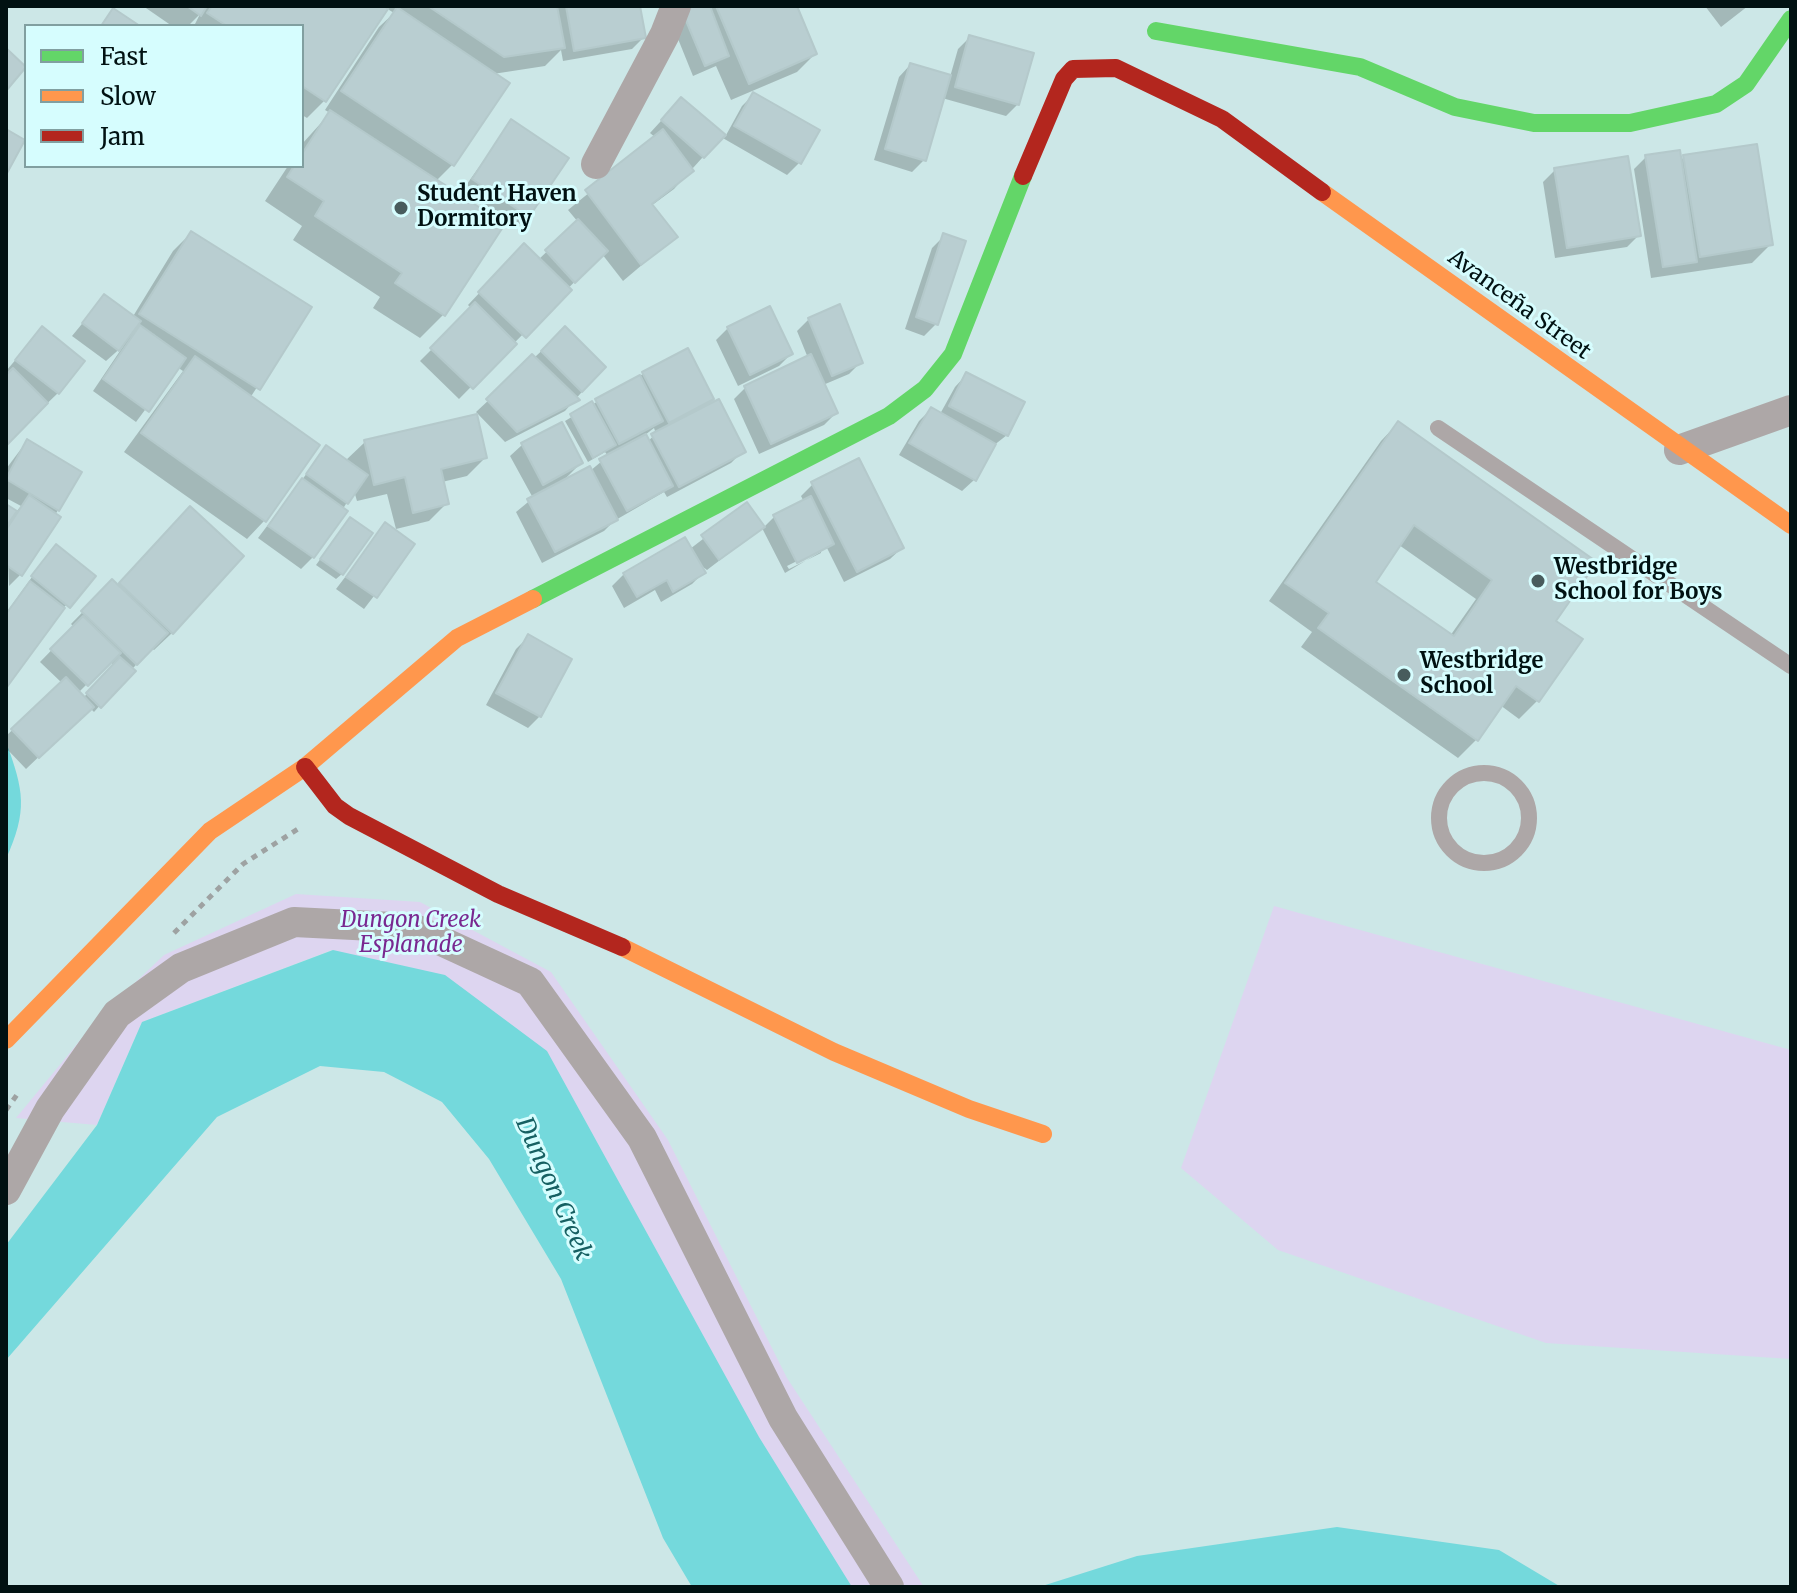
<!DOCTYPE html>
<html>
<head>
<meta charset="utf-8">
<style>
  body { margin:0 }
  #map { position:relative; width:1797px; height:1593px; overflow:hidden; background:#cce7e7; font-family:Merriweather,serif }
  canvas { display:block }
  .frame { position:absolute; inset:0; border:8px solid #011112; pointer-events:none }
  .legend { position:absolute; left:24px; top:24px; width:280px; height:144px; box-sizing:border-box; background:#d6fdfe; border:2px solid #819fa0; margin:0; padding:10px 14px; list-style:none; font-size:24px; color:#011112 }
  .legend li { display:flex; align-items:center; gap:16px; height:40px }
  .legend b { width:40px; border:2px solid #819fa0 }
</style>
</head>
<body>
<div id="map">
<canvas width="1797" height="1593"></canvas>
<div class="frame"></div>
<ul class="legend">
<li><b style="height:10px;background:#63d668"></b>Fast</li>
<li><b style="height:10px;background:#ff974d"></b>Slow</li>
<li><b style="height:10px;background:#b3261e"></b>Jam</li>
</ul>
</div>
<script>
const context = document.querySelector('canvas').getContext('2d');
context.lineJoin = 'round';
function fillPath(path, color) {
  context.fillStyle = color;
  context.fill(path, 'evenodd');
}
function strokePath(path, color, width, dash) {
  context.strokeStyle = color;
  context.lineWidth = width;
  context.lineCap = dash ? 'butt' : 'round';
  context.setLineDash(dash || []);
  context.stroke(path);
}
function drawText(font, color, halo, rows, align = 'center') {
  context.font = font + ' Merriweather,serif';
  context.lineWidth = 6;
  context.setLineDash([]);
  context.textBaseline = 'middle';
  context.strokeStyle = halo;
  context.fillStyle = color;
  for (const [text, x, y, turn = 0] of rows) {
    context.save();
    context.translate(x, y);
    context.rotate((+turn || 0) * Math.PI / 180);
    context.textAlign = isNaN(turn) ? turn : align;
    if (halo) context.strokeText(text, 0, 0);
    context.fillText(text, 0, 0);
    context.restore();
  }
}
fillPath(new Path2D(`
  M 296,894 L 420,902 L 551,972 L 668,1140 L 787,1378 L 924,1587 L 836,1587 L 332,950 L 142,1022 L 97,1125 L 16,1118 L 101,1015 L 164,955 Z
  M 1274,906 L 1791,1050 L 1791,1359 L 1546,1343 L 1278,1250 L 1181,1168 Z`), '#ddd5f0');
fillPath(new Path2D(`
  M 6,742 C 24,791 28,810 6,859 Z
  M 333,950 L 445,975 L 547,1051 L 759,1437 L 852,1587 L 692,1587 L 663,1538 L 561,1279 L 489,1159 L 442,1102 L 384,1072 L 320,1066 L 217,1117 L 6,1360 L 6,1245 L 97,1125 L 142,1022 Z
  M 1337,1527 L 1499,1550 L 1561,1587 L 1039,1587 L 1137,1556 Z`), '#74d9dc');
fillPath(new Path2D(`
  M 143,6 L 638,6 L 644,37 L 632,49 L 563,61 L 561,50 L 545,66 L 493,74 L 507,83 L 452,165 L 436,181 L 443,315 L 420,338 L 373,308 L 380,297 L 293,240 L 302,226 L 265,201 L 288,166 L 302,166 L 302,144 L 330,113 L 325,110 L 379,27 L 394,13 L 386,8 L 325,100 L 307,118 L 302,115 L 302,26 L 194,26 L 200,14 L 188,26 L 172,26 Z
  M 691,6 L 795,6 L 815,54 L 797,72 L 731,100 L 716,66 L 693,76 L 672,24 L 692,9 Z
  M 1705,6 L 1748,6 L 1721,27 Z
  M 970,37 L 1018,104 L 1006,116 L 942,98 L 924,160 L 912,172 L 874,160 L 899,77 L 910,65 L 950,77 L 958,49 Z
  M 754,94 L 817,131 L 799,163 L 787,175 L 721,137 L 674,189 L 651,206 L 675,237 L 623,281 L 602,254 L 459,399 L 420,361 L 472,309 L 468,305 L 512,258 L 538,260 L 578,222 L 568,210 L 656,138 L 650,133 L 681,99 L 725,137 L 742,106 Z
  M 511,122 L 528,215 L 516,227 L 462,191 Z
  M 1646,157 L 1679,162 L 1684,157 L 1770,245 L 1752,263 L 1651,278 L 1634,169 Z
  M 1555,170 L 1639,235 L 1627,247 L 1555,258 L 1543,182 Z
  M 191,233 L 309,307 L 250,398 L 317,445 L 264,521 L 247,539 L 124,452 L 183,371 L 177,367 L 136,422 L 93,391 L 124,345 L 106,361 L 72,336 L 104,297 L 132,318 L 173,251 Z
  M 944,236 L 936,324 L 924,336 L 905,329 L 932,248 Z
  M 809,319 L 861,362 L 849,374 L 823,385 L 836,413 L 824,425 L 759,454 L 734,399 L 746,387 L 808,358 L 797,331 Z
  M 728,328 L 791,354 L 779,366 L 738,386 L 716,340 Z
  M 42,329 L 82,361 L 58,393 L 6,443 L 9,375 L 6,371 Z
  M 565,329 L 604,367 L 565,411 L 505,442 L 476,412 Z
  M 643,374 L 712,399 L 701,409 L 743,451 L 731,463 L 667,497 L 664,492 L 614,521 L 604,531 L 542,563 L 516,512 L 533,498 L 510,456 L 522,445 L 581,463 L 562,482 L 590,471 L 608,456 L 605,452 L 588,462 L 565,421 ZM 654,428 L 656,434 L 648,441 L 645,435 Z
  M 966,375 L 1007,435 L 993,446 L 974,480 L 962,491 L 899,455 L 919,421 L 931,409 L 940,414 L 955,387 Z
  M 1398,423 L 1553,621 L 1537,701 L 1519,719 L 1500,705 L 1476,740 L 1458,758 L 1301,647 L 1312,632 L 1269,601 L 1381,441 ZM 1399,545 L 1476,599 L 1450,636 L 1373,582 Z
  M 27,441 L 58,510 L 20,575 L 9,586 L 6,506 L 16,512 L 21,506 L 6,498 L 6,469 Z
  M 365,442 L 485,458 L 467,476 L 442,482 L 447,503 L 429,521 L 396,529 L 387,494 L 357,501 L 354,491 L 313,557 L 301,569 L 258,538 L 326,448 L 345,461 Z
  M 858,461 L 902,548 L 890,559 L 844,582 L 827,548 L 785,573 L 762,528 L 707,570 L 699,564 L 704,572 L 692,584 L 661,602 L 655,590 L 624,608 L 612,586 L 624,574 L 685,539 L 690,549 L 747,505 L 763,528 L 774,517 L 804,502 L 801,496 L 813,484 ZM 821,549 L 821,553 L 789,569 L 787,566 Z
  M 345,525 L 342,574 L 336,579 L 316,565 Z
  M 385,525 L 413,545 L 364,609 L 336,589 Z
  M 173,526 L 172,633 L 154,650 L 151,648 L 94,712 L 90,708 L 26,769 L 6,748 L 6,736 L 62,683 L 40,662 L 74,627 L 71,624 L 112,582 L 117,587 ZM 110,661 L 114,666 L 83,698 L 78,693 Z
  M 45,559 L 93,576 L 55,617 L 6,684 L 6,613 Z
  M 528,637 L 540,716 L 528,728 L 486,705 L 516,649 Z`), '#0003');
const building = new Path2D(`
  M 187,6 L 207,6 L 201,16 Z
  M 212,6 L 384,6 L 388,9 L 326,102 L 302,86 L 302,26 L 227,26 L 207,13 Z
  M 428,6 L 557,6 L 565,48 L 504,57 Z
  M 566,6 L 640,6 L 646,38 L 574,51 Z
  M 694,6 L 710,6 L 729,56 L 705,66 L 682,11 Z
  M 716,6 L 797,6 L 817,54 L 749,84 Z
  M 397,7 L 510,83 L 454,166 L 341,91 Z
  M 113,8 L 140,26 L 101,26 Z
  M 969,35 L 1034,53 L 1019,105 L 955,87 Z
  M 6,48 L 26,67 L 6,91 Z
  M 910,63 L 951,75 L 926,161 L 885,149 Z
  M 753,92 L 820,130 L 801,164 L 734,126 Z
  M 681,97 L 726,135 L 704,158 L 661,120 Z
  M 330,110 L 505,224 L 445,316 L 395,283 L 402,273 L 315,216 L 324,201 L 287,177 L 294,166 L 302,166 L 302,154 Z
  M 511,119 L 569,158 L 529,217 L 472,179 Z
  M 6,129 L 25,140 L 6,175 Z
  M 663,129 L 694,171 L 652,204 L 678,237 L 641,265 L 585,190 Z
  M 1757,144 L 1773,245 L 1700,257 L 1683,155 Z
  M 1680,150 L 1697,262 L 1663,267 L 1645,155 Z
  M 1628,156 L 1641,236 L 1567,248 L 1554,168 Z
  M 578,219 L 608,251 L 575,283 L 545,250 Z
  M 191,231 L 312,307 L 260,390 L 139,314 Z
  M 943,233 L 966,241 L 938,325 L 916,317 Z
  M 524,243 L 572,290 L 526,338 L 478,292 Z
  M 104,294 L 141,321 L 119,351 L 82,323 Z
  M 475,302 L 517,344 L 473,389 L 430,348 Z
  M 840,304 L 863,363 L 832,376 L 808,318 Z
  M 770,306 L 793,354 L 750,375 L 727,327 Z
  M 140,325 L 186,358 L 149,412 L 103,379 Z
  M 42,326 L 85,361 L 59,394 L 15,360 Z
  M 565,326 L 606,367 L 582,392 L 541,351 Z
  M 688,348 L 714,399 L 669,423 L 642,372 Z
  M 532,354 L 580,400 L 517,432 L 486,399 Z
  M 811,354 L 838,413 L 771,444 L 744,386 Z
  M 195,356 L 320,445 L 266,522 L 141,433 Z
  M 13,368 L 48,403 L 6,446 L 6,375 Z
  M 966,372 L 1025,402 L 1008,436 L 949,406 Z
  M 640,375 L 663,421 L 619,444 L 595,399 Z
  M 719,399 L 746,452 L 679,487 L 651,434 Z
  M 592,401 L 616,445 L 593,458 L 570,414 Z
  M 931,407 L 996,444 L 976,481 L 909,443 Z
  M 477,414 L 487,458 L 441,469 L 449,504 L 413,513 L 405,477 L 374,485 L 364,440 Z
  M 1398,421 L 1597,562 L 1556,621 L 1583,639 L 1539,702 L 1516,686 L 1478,741 L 1318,628 L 1329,613 L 1285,583 ZM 1414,525 L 1492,580 L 1454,636 L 1376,582 Z
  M 562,422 L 583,463 L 543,485 L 521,443 Z
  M 646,434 L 673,486 L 627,511 L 599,459 Z
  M 27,439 L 82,472 L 59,511 L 6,479 Z
  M 326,445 L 368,475 L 348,504 L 306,474 Z
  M 859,458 L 904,548 L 857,572 L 811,482 Z
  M 590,466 L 618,520 L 555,552 L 527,499 Z
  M 302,478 L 348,511 L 314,558 L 268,526 Z
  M 29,495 L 61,517 L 22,576 L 6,565 L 6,530 Z
  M 811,496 L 834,544 L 797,563 L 773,515 Z
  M 747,502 L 765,527 L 719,560 L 701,535 Z
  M 6,504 L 17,511 L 6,527 Z
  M 190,506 L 244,556 L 173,634 L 119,583 Z
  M 350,517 L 373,533 L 343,575 L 320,559 Z
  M 385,522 L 415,544 L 377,598 L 346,577 Z
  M 685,537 L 706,573 L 673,592 L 667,580 L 637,597 L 623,573 Z
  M 56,544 L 96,576 L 70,608 L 31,576 Z
  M 112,579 L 168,633 L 137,665 L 81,611 Z
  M 30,581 L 65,608 L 7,687 L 6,614 Z
  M 83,616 L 121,653 L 88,686 L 50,649 Z
  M 528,634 L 572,659 L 541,717 L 496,693 Z
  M 120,657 L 136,671 L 101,708 L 86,693 Z
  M 66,677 L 94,707 L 39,758 L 11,729 Z`);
fillPath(building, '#b9ced1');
strokePath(building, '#b4c9cb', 2);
strokePath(new Path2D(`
  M 174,933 L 243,864 L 301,827
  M 6,1110 L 19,1092`), '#9ea2a2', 5, [6, 6]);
strokePath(new Path2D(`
  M 1438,428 L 1791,666
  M1439 818a45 45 0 1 1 90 0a45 45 0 1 1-90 0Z`), '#ada7a7', 16);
strokePath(new Path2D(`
  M 596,164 L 665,34 L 676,6
  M 1679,450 L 1791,410
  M 6,1190 L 50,1109 L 117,1014 L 181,968 L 294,922 L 413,928 L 530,982 L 642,1138 L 783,1418 L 889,1587`), '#ada7a7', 30);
strokePath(new Path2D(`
  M 1156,31 L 1360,67 L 1455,107 L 1534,123 L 1630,123 L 1716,104 L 1746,84 L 1791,19
  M 533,599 L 889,416 L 925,389 L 953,354 L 1023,176`), '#63d668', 18);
strokePath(new Path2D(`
  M 1322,192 L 1791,525
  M 622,947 L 834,1052 L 969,1109 L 1043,1134
  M 6,1040 L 210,831 L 305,767 L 457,638 L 533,599`), '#ff974d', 18);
strokePath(new Path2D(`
  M 1023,176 L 1064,79 L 1073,69 L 1116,68 L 1222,119 L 1322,192
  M 305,767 L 335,806 L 349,816 L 498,894 L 622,947`), '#b3261e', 18);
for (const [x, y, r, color] of [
  [401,208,8,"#485c5d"],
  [1538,581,8,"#485c5d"],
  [1404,675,8,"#485c5d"]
]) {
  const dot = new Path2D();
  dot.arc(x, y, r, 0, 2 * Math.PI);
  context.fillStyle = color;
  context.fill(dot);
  strokePath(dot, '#d6fdfe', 3);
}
drawText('bold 22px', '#011112', '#d6fdfe', [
  ["Student Haven",417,195],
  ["Dormitory",417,220],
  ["Westbridge",1554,568],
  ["School for Boys",1554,593],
  ["Westbridge",1420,662],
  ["School",1420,687]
], 'left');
drawText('22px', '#011112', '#d6fdfe', [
  ["Avanceña Street",1519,305,36]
]);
drawText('italic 22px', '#792890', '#d6fdfe', [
  ["Dungon Creek",411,921],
  ["Esplanade",411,946]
]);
drawText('italic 24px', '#166062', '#d6fdfe', [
  ["Dungon Creek",553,1189,66]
]);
</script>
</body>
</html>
